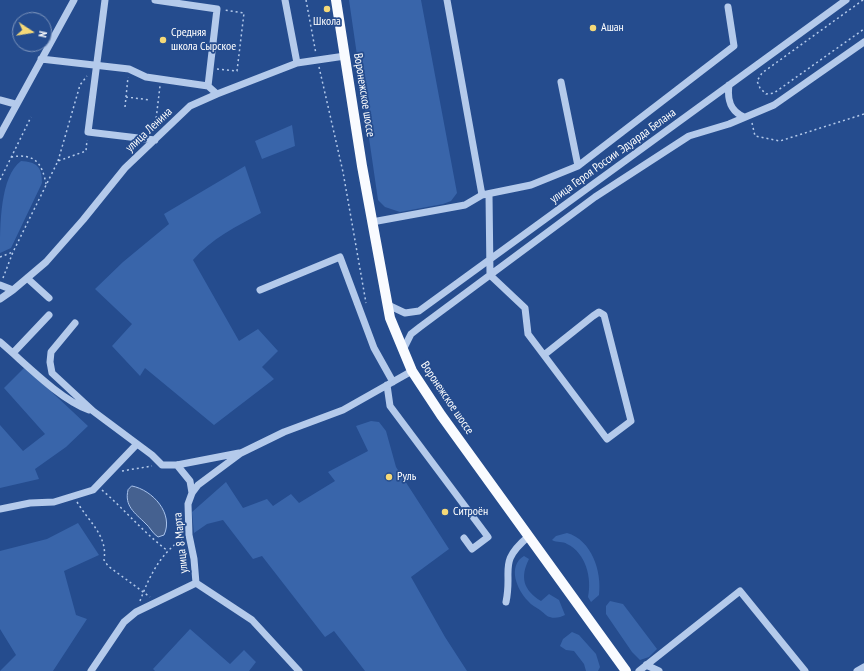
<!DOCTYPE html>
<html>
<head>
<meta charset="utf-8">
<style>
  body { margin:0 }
  #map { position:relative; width:864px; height:671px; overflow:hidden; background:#254c8e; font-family:"PT Sans Narrow",sans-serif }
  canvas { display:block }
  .north { position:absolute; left:12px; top:12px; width:40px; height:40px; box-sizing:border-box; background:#254c8e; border:1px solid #7c94bb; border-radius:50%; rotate:102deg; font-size:11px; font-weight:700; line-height:16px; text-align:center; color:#fff }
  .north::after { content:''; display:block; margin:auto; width:14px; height:18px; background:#f5d978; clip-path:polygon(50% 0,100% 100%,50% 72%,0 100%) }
</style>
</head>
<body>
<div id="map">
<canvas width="864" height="671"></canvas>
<div class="north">N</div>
</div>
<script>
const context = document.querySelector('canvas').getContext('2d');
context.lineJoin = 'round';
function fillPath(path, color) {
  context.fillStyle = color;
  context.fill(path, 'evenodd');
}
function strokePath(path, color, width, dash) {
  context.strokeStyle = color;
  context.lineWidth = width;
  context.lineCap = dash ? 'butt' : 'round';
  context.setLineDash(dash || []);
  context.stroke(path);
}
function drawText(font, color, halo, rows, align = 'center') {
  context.font = font + ' "PT Sans Narrow",sans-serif';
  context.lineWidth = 3.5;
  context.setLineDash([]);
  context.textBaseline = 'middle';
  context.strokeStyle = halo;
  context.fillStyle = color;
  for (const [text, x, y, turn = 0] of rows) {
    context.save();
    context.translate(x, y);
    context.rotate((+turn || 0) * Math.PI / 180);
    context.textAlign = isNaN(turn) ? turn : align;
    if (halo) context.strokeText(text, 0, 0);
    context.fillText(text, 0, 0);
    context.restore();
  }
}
fillPath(new Path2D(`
  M 349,0 L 421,0 L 457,193 L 451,201 L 443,204 L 400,212 L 385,207 L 378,200 Z
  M 292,125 L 295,146 L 262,159 L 255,141 Z
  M 21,161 C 36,162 42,166 42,183 L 11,248 L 0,253 C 0,226 0,176 21,161 Z
  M 245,166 L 261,213 C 237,226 211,239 193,260 L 239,341 L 258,329 L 278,351 L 262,367 L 274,379 L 214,425 L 145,368 L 140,376 L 112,346 L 132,324 L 95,289 L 123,262 L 169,224 L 164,214 Z
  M 25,367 L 88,426 L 66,447 L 35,469 L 39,479 L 0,488 L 0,425 L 23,451 L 45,434 L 4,388 Z
  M 371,421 L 379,422 L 386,431 L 396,467 L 449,549 L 411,577 L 445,637 L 467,671 L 365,671 L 334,631 L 325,637 L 262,556 L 253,559 L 223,520 L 207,524 L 194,533 L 192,512 L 226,482 L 243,508 L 267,499 L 273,506 L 291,494 L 299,503 L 335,481 L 328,472 L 368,451 L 356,426 Z
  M 78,523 L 99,555 L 64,571 L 76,615 L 87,619 L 53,671 L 0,671 L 16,655 L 0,629 L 0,551 L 47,539 Z
  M 567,533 C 592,540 602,572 599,595 L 591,602 L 588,597 C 592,578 586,553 567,544 C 563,541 557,543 552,540 L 556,536 Z
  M 524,556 L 529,559 C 520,577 523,590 541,601 L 549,594 L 559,600 L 565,615 C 561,617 555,619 550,617 C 547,617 543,612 540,610 C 536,607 531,605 528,601 C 517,590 507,566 524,556 Z
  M 610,601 L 623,604 L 657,649 L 649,657 L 640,660 L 632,652 L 606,614 L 606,606 Z
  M 190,629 L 230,664 L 244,650 L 256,662 L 249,671 L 155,671 L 153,669 Z
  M 572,632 L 579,635 L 596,654 L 600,667 L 598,671 L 586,671 L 584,664 L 574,651 L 566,650 L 560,646 L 563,639 Z`), '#3965aa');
const water = new Path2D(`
  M 132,486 C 153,490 174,514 164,535 L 158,537 C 152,533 150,527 145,523 C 135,513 124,506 128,490 Z`);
fillPath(water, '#456190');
strokePath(water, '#a9c3ec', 1);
strokePath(new Path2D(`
  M 306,0 L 316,54
  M 863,0 L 762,73 L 757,81 L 760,88 L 766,94 L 774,93 L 864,29
  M 319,67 L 343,172 L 366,303
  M 217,69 L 237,71 L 244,13 L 224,10
  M 126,97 L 150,100
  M 125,107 L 128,77
  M 752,123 L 755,136 L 780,141 L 864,114
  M 155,128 L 160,86
  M 11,157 C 34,153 42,162 46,184
  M 58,161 L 80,85 L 87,76
  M 0,180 L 31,117
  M 0,257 L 13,252
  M 3,278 L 13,252 L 58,161 L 86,151 L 87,140
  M 122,471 L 152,466
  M 102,490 C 125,510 144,533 168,551
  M 77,502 C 89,522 108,536 104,560 L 108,566 L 150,597
  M 140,601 C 149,577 160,554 182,539`), '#b4caeb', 1.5, [2, 3]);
strokePath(new Path2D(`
  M 105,0 L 88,132 L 155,140
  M 155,0 L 217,9 L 208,86
  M 285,0 L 297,63
  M 447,0 L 482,195
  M 41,59 L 129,69 L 146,77 L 208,86 L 217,94
  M 729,85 C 727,100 730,111 744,117
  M 0,100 L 15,104
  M 0,135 L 74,0
  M 578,166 L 734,46 L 728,7
  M 489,194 L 490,275 L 525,308 L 528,334 L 607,439 L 631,421 L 604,315 L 599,312 L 593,316 L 544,355
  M 372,222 L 465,205 L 482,195 L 531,185 L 578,166 L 561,82
  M 27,278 L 49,298
  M 0,285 L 13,290
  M 260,290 L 340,257 L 374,348 L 393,382
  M 0,299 L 13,290 L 46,262 L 83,220 L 125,168 L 190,106 L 217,94 L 297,63 L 345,56
  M 388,305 L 405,313 L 419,311 L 846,0
  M 75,323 L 51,352 L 50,362 L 52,373 L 93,411 L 152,455 L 162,465 L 177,465 L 239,453
  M 0,342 C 25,363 59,399 89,410
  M 403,350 L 411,334 L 420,327 L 595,197 L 689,136 L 729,124 L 774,105 L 864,42
  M 13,353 L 49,315
  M 387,385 L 390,406 L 488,537 L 472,549 L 464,538
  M 177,465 L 190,481 L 192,493
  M 0,509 L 30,503 L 54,502 L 93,490 L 137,444
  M 196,583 L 252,620 L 299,671
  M 506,602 C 513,569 497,563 529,536
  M 646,665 L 659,671
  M 91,671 L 124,622 L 136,612 L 196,583 L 194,559 L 189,535 L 188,504 L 192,493 L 198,485 L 241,453 L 284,432 L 343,410 L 412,371
  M 639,671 L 740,591 L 805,671
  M 857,671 L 864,667`), '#b4caeb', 7);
strokePath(new Path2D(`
  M 336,0 L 362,166 L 390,318 L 412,371 L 441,415 L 626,671`), '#f9fbff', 10);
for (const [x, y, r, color] of [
  [327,9,4,"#f5d978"],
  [593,28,4,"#f5d978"],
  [163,40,4,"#f5d978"],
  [389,477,4,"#f5d978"],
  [445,512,4,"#f5d978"]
]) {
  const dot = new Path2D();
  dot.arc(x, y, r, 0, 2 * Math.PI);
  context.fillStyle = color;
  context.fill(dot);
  strokePath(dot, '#254c8e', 1.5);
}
drawText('12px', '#fff', '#254c8e', [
  ["Школа",327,22,"center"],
  ["Ашан",601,28],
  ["Средняя",171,33],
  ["школа Сырское",171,47],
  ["Руль",397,477],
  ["Ситроён",453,512]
], 'left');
drawText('12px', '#fff', '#254c8e', [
  ["Воронежское шоссе",364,95,81],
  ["улица Ленина",149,130,-43],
  ["улица Героя России Эдуарда Белана",613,156,-36],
  ["Воронежское шоссе",447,398,56],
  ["улица 8 Марта",181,543,-96]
]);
</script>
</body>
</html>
